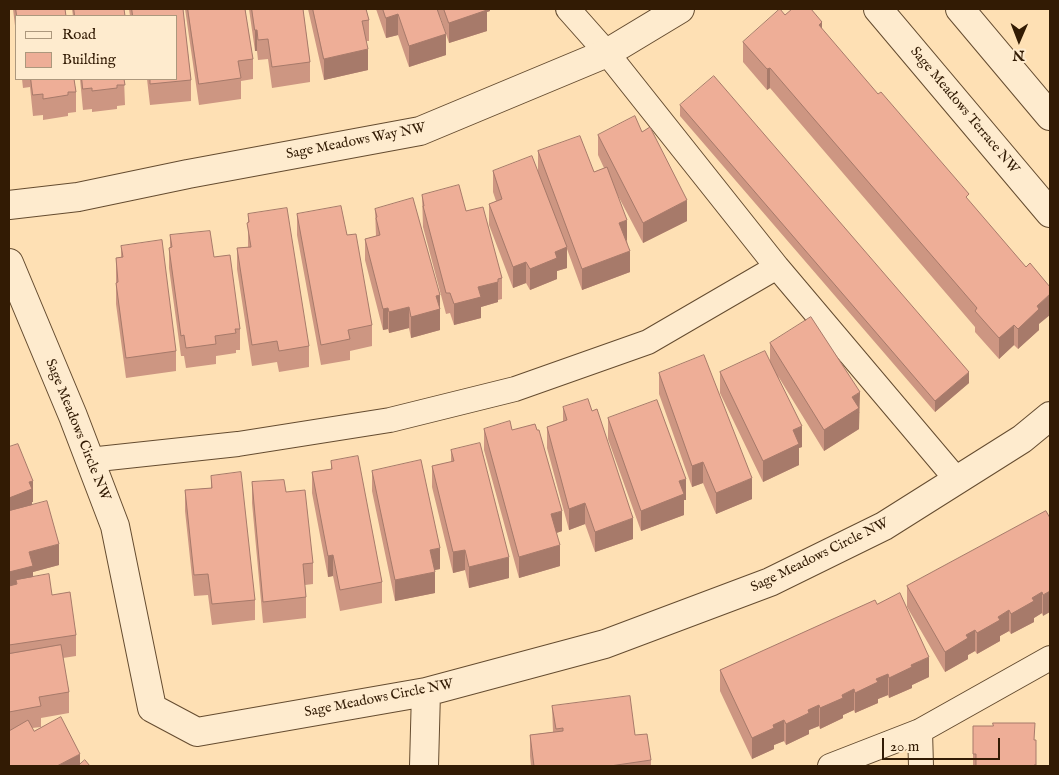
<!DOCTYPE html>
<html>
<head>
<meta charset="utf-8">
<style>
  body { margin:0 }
  #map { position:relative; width:1059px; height:775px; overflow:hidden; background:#fee0b4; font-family:"IM FELL English",serif }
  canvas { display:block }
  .frame { position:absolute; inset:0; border:10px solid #321b04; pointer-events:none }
  .legend { position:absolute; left:15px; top:15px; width:162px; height:65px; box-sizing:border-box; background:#feebce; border:1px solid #ac987d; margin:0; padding:6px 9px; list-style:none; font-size:15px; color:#321b04 }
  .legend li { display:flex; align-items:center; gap:10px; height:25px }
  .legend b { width:25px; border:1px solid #ac987d }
  .north { position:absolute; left:994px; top:15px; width:50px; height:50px; -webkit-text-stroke:4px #feebce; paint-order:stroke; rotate:181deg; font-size:14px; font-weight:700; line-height:20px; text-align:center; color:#321b04 }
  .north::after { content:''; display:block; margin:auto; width:18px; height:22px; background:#321b04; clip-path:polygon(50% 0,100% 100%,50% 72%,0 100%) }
  .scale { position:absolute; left:882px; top:738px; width:118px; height:22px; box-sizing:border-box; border:2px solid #321b04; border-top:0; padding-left:6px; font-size:15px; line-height:18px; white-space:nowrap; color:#321b04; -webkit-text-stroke:4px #feebce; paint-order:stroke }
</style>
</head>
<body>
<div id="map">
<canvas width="1059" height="775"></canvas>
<div class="frame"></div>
<ul class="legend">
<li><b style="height:6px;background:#feebce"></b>Road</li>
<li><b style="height:14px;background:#eeae97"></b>Building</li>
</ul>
<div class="north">N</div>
<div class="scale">20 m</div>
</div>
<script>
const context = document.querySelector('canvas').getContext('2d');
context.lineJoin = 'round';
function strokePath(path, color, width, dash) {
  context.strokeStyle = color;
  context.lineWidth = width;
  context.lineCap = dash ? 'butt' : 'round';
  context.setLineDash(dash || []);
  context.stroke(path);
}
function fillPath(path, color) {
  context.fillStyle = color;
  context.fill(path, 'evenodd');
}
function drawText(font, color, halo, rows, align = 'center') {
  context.font = font + ' "IM FELL English",serif';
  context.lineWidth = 5;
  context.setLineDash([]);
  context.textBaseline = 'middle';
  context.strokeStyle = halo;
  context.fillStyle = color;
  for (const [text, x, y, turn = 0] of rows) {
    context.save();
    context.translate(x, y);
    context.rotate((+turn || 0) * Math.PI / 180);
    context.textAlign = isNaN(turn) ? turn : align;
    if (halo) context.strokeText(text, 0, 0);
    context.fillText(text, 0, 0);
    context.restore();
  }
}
const lane = new Path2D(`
  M 568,9 L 607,53 L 777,267 L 957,480
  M 89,460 L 238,444 L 390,420 L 515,389 L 648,342 L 777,267
  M 920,731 L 921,766
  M 830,766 L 920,731 L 1050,658`);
const street = new Path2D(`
  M 878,9 L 1050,213
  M 960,9 L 1050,116
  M 9,205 L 78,197 L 188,174 L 420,131 L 607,53 L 680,9
  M 9,263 L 73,416 L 115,526 L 152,708 L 197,732 L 426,692 L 605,644 L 770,582 L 884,526 L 1022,439 L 1050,416
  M 424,766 L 426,692`);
strokePath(lane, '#654c30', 26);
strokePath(street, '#654c30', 30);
strokePath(lane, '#feebce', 24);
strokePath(street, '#feebce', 28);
fillPath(new Path2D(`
  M 13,9 L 65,9 L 66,16 L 16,16 L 16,34 Z
  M 72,9 L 124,9 L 125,16 L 73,16 Z
  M 129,9 L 183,9 L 191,80 L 191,101 L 150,105 L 147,79 L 176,79 L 176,16 L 130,16 Z
  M 185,9 L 245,9 L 253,59 L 253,79 L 241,81 L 241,99 L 199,105 Z
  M 249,9 L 303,9 L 310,62 L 310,82 L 272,88 L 268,59 L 258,60 L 257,51 L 255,51 Z
  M 308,9 L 366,9 L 369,20 L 369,41 L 366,41 L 368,70 L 324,80 Z
  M 376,9 L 490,9 L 490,11 L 487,12 L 487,31 L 449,43 L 440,16 L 446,55 L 409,67 L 398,35 L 386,38 Z
  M 785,15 L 822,30 L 969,201 L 1039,324 L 1039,330 L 1018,349 L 1014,345 L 999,359 L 975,332 L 975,327 L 770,88 L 767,90 L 743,62 L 743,42 Z
  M 22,79 L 74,79 L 76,92 L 76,112 L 68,113 L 68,116 L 43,120 L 43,115 L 33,116 L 30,87 L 23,88 Z
  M 80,79 L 124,79 L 125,105 L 117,106 L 117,109 L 92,112 L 92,109 L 83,110 Z
  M 680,105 L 969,383 L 935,412 L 680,116 Z
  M 598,135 L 687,221 L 643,243 L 616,192 L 627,240 L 630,272 L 582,290 L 567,249 L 567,268 L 557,271 L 557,279 L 530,290 L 526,283 L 513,288 L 489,225 L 489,204 L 496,201 L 493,192 L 493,171 L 538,172 L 538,151 L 594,172 L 604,168 L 598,155 Z
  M 422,195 L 466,211 L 502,278 L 502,299 L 498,300 L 498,302 L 481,307 L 481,318 L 454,325 L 450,313 L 446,314 L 423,227 Z
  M 375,209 L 440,295 L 440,330 L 411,338 L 409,328 L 389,333 L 388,329 L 383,330 L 365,260 L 365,239 L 376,236 Z
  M 248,214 L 309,346 L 309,367 L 279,372 L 277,362 L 252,366 L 237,269 L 237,248 L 248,247 Z
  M 297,214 L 347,235 L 372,325 L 372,346 L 350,351 L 350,360 L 321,365 L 297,235 Z
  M 170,235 L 214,257 L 240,329 L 240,350 L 236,350 L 236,353 L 216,356 L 216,364 L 186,368 L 184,356 L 181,356 L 169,268 L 169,248 L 170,247 Z
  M 121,246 L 176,351 L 176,371 L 126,378 L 116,304 L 116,258 L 121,257 Z
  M 770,343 L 860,413 L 859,413 L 859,429 L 824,451 L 778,376 L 802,447 L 799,448 L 799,465 L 763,482 L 720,393 L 720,372 L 770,361 Z
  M 659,373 L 752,499 L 716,514 L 703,483 L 692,487 L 659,394 Z
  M 563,407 L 633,539 L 595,552 L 585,524 L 569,530 L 547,448 L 547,427 L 563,422 Z
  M 608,418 L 686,500 L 684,500 L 684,515 L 641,531 L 608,439 Z
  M 484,429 L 512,430 L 562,531 L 556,533 L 560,566 L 519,578 L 484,450 Z
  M 9,447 L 33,502 L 32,502 L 32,505 L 59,565 L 33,572 L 33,577 L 52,595 L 76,635 L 76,656 L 63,658 L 69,692 L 69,713 L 41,718 L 41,727 L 32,728 L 34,731 L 80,764 L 9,766 Z
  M 451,450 L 509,578 L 469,588 L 465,570 L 453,573 L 432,487 L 432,466 L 451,462 Z
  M 331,461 L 382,582 L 382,603 L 340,611 L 333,576 L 328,577 L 312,493 L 312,472 L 331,469 Z
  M 372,471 L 440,569 L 434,570 L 435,593 L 395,601 L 372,491 Z
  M 211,476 L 255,600 L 255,620 L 212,625 L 208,595 L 194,596 L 185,511 L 185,490 L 211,488 Z
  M 252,482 L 286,492 L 313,563 L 313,584 L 305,585 L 306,597 L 306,618 L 263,623 L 252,503 Z
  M 1046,511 L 1043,616 L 1042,613 L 1034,618 L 1034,622 L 1011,634 L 1009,631 L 1000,636 L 1000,641 L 977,654 L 975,651 L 968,655 L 968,659 L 945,672 L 907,607 L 907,586 Z
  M 877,604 L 929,677 L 912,685 L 912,688 L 889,698 L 888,695 L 878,699 L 878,703 L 855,713 L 854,710 L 843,715 L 843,718 L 820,729 L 819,726 L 809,730 L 809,734 L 786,745 L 784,741 L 774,745 L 774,749 L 752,759 L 720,691 L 720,670 Z
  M 552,706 L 635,735 L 651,760 L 651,766 L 531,766 L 530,756 L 530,735 L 553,732 Z
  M 973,726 L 1035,740 L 1036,766 L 973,766 Z`), '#cd9682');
fillPath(new Path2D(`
  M 482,9 L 490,9 L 490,11 L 487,12 L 487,31 L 449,43 L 449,23 Z
  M 398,14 L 398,35 L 386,38 L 386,18 Z
  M 822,22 L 822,43 L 819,25 Z
  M 255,30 L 257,30 L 257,51 L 255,51 Z
  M 446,34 L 446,55 L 409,67 L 409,46 Z
  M 368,49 L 368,70 L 324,80 L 324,59 Z
  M 770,68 L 770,88 L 767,90 L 767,69 Z
  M 687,200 L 687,221 L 643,243 L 643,223 Z
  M 627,220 L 627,240 L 619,244 L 619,223 Z
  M 567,247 L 567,268 L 557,271 L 557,279 L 530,290 L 530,269 L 555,252 Z
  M 630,251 L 630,272 L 582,290 L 582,269 Z
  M 526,262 L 526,283 L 513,288 L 513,267 Z
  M 498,282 L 498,302 L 481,307 L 481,318 L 454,325 L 454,304 L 478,287 Z
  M 1050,294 L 1050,315 L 1039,324 L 1039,330 L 1018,349 L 1018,329 L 1037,306 Z
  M 440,295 L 440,330 L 411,338 L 411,317 L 436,296 Z
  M 409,307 L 409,328 L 389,333 L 389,312 Z
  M 388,308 L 388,329 L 383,330 L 383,309 Z
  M 1014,325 L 1014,345 L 999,359 L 999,338 Z
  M 969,372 L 969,383 L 935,412 L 935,401 Z
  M 860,392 L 859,429 L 824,451 L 824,430 L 852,397 Z
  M 802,426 L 802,447 L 799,448 L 799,465 L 763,482 L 763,461 L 793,430 Z
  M 703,462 L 703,483 L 692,487 L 692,466 Z
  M 752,478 L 752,499 L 716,514 L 716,493 Z
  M 686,479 L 686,500 L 684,500 L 684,515 L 641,531 L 641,511 L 679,481 Z
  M 33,481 L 33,502 L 32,502 L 32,510 L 9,518 L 9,498 L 29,482 Z
  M 585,503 L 585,524 L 569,530 L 569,509 Z
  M 562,511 L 562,531 L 551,535 L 551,514 Z
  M 633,518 L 633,539 L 595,552 L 595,532 Z
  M 59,544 L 59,565 L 33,572 L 33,587 L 17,584 L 16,580 L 16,591 L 9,593 L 9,572 L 29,552 Z
  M 560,545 L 560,566 L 519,578 L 519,557 Z
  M 440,548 L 440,569 L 430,571 L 430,550 Z
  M 465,550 L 465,570 L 453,573 L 453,552 Z
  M 333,555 L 333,576 L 328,577 L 328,556 Z
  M 509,557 L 509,578 L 469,588 L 469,567 Z
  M 435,572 L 435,593 L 395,601 L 395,580 Z
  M 1050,591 L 1050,612 L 1043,616 L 1043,595 Z
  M 1042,592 L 1042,613 L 1034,618 L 1034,622 L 1011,634 L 1011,614 L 1032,598 Z
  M 1009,610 L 1009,631 L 1000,636 L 1000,641 L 977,654 L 977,633 L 998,617 Z
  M 975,630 L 975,651 L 968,655 L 968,659 L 945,672 L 945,652 L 966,635 Z
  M 929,657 L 929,677 L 912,685 L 912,688 L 889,698 L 889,678 L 911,665 Z
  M 888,674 L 888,695 L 878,699 L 878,703 L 855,713 L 855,693 L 876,679 Z
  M 854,689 L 854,710 L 843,715 L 843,718 L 820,729 L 820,708 L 842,695 Z
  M 819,705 L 819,726 L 809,730 L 809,734 L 786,745 L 786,724 L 808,710 Z
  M 784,720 L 784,741 L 774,745 L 774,749 L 752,759 L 752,738 L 773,725 Z
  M 80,754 L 80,766 L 57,766 Z`), '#a77a6a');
const building = new Path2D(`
  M 16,9 L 65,9 L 66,16 L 17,16 Z
  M 74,9 L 124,9 L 125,16 L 75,16 Z
  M 132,9 L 183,9 L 191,80 L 150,84 L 150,79 L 176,79 L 176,16 L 133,16 Z
  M 188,9 L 245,9 L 253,59 L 238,61 L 241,78 L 199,84 Z
  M 252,9 L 303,9 L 310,62 L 272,67 L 268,39 L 258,40 L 257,30 L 255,30 Z
  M 313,9 L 366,9 L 369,20 L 362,21 L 368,49 L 324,59 Z
  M 383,9 L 437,9 L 446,34 L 409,46 L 398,14 L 386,18 Z
  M 444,9 L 487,9 L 487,10 L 449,23 Z
  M 780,9 L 785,15 L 792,9 L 811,9 L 822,22 L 819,25 L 878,94 L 881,92 L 969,194 L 966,197 L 1026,267 L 1030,263 L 1050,287 L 1050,294 L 1037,306 L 1039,309 L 1018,329 L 1014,325 L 999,338 L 975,311 L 977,308 L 770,68 L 767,69 L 743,42 Z
  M 714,76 L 969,372 L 935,401 L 680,105 Z
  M 31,79 L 74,79 L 76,92 L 68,92 L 68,95 L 43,99 L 43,94 L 33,95 Z
  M 82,79 L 124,79 L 125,85 L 117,85 L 117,88 L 92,91 L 92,88 L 83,89 Z
  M 635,116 L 642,132 L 650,127 L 687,200 L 643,223 L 598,135 Z
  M 580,136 L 594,172 L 607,167 L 627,220 L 619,223 L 630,251 L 582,269 L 538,151 Z
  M 532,156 L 567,247 L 555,252 L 557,258 L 530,269 L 526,262 L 513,267 L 489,204 L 502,199 L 493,171 Z
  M 459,185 L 466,211 L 483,207 L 502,278 L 498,279 L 498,282 L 478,287 L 481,297 L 454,304 L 450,293 L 446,293 L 423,206 L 424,206 L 422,195 Z
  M 413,198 L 440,295 L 436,296 L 440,309 L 411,317 L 409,307 L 389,312 L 388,308 L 383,309 L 365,239 L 380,235 L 376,218 L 377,217 L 375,209 Z
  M 341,206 L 347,235 L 356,234 L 372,325 L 348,330 L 350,339 L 321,345 L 297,214 Z
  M 287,208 L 309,346 L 279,351 L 277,341 L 252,345 L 237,248 L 251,247 L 247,223 L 249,222 L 248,214 Z
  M 210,231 L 214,257 L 230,255 L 240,329 L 235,329 L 236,333 L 215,336 L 216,344 L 186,348 L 184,335 L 181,336 L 169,248 L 172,247 L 170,235 Z
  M 162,240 L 176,351 L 126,358 L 116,283 L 118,282 L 116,258 L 123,257 L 121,246 Z
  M 811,317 L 860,392 L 852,397 L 859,408 L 824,430 L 770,343 Z
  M 765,351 L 802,426 L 793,430 L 799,444 L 763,461 L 720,372 Z
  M 704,355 L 752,478 L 716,493 L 703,462 L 692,466 L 659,373 Z
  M 588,399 L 592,411 L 597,409 L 633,518 L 595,532 L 585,503 L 569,509 L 547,427 L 567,420 L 563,407 Z
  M 657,400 L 686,479 L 679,481 L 684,494 L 641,511 L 608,418 Z
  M 510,421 L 512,430 L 535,424 L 537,430 L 539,430 L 562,511 L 551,514 L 560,545 L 519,557 L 484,429 Z
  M 480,443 L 509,557 L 469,567 L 465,550 L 453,552 L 432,466 L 454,461 L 451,450 Z
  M 18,444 L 33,481 L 29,482 L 32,489 L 9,498 L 9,447 Z
  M 358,456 L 382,582 L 340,590 L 333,555 L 328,556 L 312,472 L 332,469 L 331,461 Z
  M 421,460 L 440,548 L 430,550 L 435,572 L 395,580 L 372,471 Z
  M 241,472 L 255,600 L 212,604 L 208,574 L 194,575 L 185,490 L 212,488 L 211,476 Z
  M 284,480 L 286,492 L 305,490 L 313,563 L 303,564 L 306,597 L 263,602 L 252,482 Z
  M 47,501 L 59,544 L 29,552 L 33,566 L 9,572 L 9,511 Z
  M 1046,511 L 1050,518 L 1050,591 L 1043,595 L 1042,592 L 1032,598 L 1034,601 L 1011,614 L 1009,610 L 998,617 L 1000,620 L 977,633 L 975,630 L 966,635 L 968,638 L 945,652 L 907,586 Z
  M 49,574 L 52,595 L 70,592 L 76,635 L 9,645 L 9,586 L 17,584 L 16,580 Z
  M 900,593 L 929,657 L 911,665 L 912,667 L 889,678 L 888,674 L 876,679 L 878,682 L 855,693 L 854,689 L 842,695 L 843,698 L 820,708 L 819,705 L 808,710 L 809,713 L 786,724 L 784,720 L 773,725 L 774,728 L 752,738 L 720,670 L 875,600 L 877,604 Z
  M 61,645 L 69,692 L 39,697 L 41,706 L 9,712 L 9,654 Z
  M 630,696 L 635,735 L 647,734 L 651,760 L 610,766 L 534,766 L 530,735 L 563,731 L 563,728 L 556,729 L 552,706 Z
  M 61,717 L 80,754 L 57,766 L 9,766 L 9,731 L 28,720 L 34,731 Z
  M 993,723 L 1035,723 L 1034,740 L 1036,740 L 1036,765 L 1034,765 L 1034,766 L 976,766 L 976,754 L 973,754 L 973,726 L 993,726 Z
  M 85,760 L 90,766 L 78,766 Z`);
fillPath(building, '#eeae97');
strokePath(building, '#a77a6a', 1);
drawText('14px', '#321b04', '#feebce', [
  ["Sage Meadows Terrace NW",964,111,50],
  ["Sage Meadows Way NW",356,142,-11],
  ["Sage Meadows Circle NW",77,430,68],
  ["Sage Meadows Circle NW",820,556,-26],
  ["Sage Meadows Circle NW",379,699,-11]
]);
</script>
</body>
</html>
